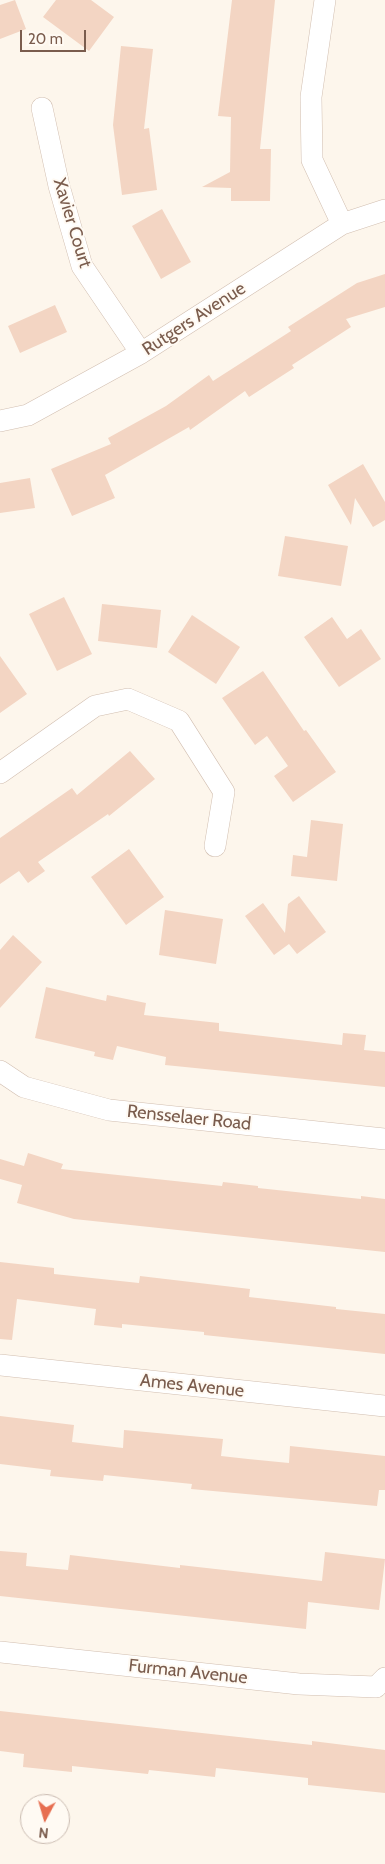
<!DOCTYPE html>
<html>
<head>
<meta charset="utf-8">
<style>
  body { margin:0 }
  #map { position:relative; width:385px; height:1864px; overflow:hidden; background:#fdf6ec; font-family:Cabin,sans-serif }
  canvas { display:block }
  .north { position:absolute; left:20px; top:1794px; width:50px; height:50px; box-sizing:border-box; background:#fffaf3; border:1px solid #cabbb1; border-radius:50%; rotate:186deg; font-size:14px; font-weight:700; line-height:20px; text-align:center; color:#7a5c4d }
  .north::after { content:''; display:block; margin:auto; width:18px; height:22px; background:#e76f51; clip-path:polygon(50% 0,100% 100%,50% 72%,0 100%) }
  .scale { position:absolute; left:20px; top:30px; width:66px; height:22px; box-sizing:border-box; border:2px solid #7a5c4d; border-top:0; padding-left:6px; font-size:15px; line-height:18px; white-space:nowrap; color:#7a5c4d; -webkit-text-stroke:4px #fffaf3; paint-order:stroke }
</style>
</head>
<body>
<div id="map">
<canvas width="385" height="1864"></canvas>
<div class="north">N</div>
<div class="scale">20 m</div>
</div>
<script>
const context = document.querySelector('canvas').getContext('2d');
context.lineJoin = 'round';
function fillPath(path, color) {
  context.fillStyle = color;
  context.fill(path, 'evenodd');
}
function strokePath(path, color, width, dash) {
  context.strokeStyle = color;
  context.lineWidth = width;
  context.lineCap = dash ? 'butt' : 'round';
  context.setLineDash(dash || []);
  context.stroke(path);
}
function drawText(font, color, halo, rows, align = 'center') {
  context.font = font + ' Cabin,sans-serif';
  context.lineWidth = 4;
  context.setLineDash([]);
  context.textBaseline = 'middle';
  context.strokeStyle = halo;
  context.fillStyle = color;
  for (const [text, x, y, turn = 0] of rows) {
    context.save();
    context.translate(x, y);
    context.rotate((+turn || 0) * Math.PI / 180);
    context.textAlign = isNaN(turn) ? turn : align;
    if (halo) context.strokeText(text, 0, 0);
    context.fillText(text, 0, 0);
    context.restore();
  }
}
fillPath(new Path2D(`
  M 15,0 L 26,29 L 0,39 L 0,5 Z
  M 56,0 L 91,0 L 114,17 L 89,51 L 43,17 Z
  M 232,0 L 275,0 L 260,149 L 271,149 L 270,201 L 231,201 L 231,188 L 202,187 L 230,172 L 231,117 L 218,116 Z
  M 121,46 L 153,49 L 144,129 L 149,128 L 157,190 L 122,195 L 113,125 Z
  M 162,209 L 191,262 L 161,279 L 132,226 Z
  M 385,274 L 385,307 L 346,319 L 351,327 L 292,365 L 294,368 L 249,397 L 245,391 L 190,430 L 189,427 L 105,475 L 115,498 L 72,516 L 51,469 L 111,444 L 108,438 L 166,406 L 209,375 L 213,381 L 291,331 L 288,327 L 357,283 Z
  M 55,305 L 67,332 L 20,353 L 8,326 Z
  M 363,464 L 385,502 L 385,520 L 373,527 L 355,498 L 351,525 L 328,485 Z
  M 30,478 L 35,508 L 0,513 L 0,483 Z
  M 285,536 L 348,546 L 341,586 L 278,576 Z
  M 64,597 L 92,654 L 57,671 L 29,614 Z
  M 102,604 L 161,610 L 157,648 L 98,641 Z
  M 192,615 L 240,647 L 216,684 L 168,652 Z
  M 332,617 L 347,639 L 361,629 L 381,659 L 339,687 L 304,637 Z
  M 0,656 L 27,694 L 0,713 Z
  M 263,671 L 304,731 L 306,730 L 336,772 L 293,802 L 274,776 L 288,766 L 267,736 L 255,745 L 222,698 Z
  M 130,751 L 155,779 L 109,816 L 108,814 L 38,862 L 45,871 L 28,883 L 19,871 L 0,884 L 0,838 L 72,788 L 77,795 Z
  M 311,820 L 343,824 L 337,881 L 291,876 L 293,855 L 307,857 Z
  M 129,849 L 164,897 L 126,925 L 91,877 Z
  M 299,896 L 326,932 L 297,954 L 289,944 L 274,955 L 245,916 L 263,903 L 285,933 L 288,904 Z
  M 165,910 L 223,919 L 216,964 L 159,955 Z
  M 13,935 L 42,962 L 0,1008 L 0,950 Z
  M 46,987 L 106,1001 L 107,995 L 146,1003 L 144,1015 L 219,1023 L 219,1031 L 342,1045 L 343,1033 L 366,1035 L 364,1050 L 385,1052 L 385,1087 L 165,1065 L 166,1057 L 117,1046 L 113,1060 L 94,1056 L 95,1052 L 35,1038 Z
  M 28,1153 L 63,1164 L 61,1169 L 222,1186 L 223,1182 L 258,1186 L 258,1188 L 361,1199 L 361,1196 L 385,1199 L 385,1252 L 74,1219 L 17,1203 L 22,1185 L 0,1179 L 0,1159 L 24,1166 Z
  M 0,1262 L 54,1268 L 54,1274 L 139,1283 L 140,1276 L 250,1289 L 249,1297 L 336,1307 L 336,1309 L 385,1314 L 385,1354 L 204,1335 L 204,1332 L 122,1324 L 122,1328 L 94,1325 L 96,1309 L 17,1299 L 12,1340 L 0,1339 Z
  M 0,1416 L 74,1425 L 72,1442 L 123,1448 L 124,1430 L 223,1439 L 221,1456 L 248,1459 L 289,1463 L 290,1446 L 385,1456 L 385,1490 L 379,1490 L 377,1506 L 191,1489 L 192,1484 L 104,1475 L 103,1481 L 50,1476 L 51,1470 L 0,1464 Z
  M 0,1551 L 27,1553 L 26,1566 L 68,1570 L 70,1555 L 180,1568 L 180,1565 L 322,1581 L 325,1552 L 385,1559 L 379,1610 L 308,1602 L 306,1629 L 0,1596 Z
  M 0,1711 L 312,1745 L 312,1741 L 385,1750 L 385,1793 L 308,1785 L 308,1778 L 216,1768 L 215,1777 L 149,1770 L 148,1774 L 72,1766 L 72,1772 L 23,1767 L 24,1754 L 0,1751 Z`), '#f3d5c3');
const street = new Path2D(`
  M 325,0 L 311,97 L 312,160 L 342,224
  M 42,108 L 59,186 L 82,266 L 141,353
  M 0,421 L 28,415 L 141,353 L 342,224 L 385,210
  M 0,773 L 95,706 L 128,699 L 179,721 L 224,792 L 215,846
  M 0,1071 L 24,1087 L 109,1110 L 385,1139
  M 0,1365 L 385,1406
  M 0,1652 L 299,1684 L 376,1687 L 385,1678`);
strokePath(street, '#d1beb0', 22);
strokePath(street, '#fff', 21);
drawText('18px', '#7a5c4d', '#fffaf3', [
  ["Xavier Court",72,223,73],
  ["Rutgers Avenue",194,319,-33],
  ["Rensselaer Road",189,1118,6],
  ["Ames Avenue",192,1386,6],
  ["Furman Avenue",188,1672,6]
]);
</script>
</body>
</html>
